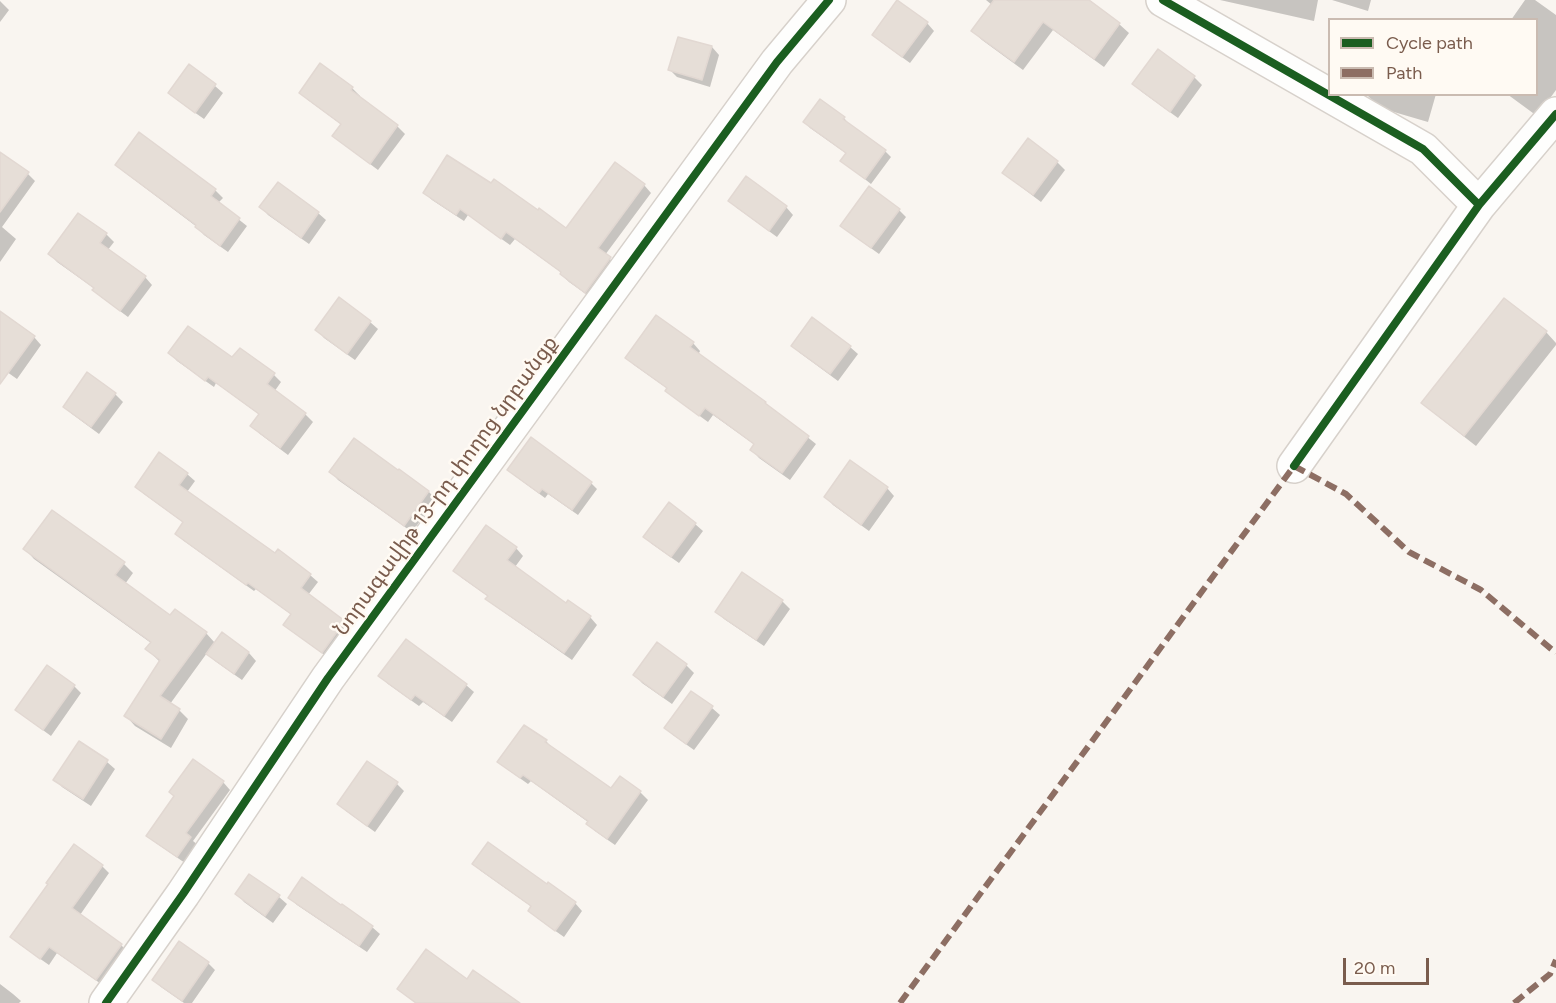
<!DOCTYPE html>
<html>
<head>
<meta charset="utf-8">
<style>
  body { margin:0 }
  #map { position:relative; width:1556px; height:1003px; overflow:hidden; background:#f9f5f0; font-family:Figtree,sans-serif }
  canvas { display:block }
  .legend { position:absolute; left:1328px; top:18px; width:210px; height:78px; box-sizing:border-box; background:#fffaf3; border:2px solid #cabbb1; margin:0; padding:8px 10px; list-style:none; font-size:18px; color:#7a5c4d }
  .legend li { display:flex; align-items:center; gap:12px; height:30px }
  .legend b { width:30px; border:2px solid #cabbb1 }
  .scale { position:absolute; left:1343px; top:958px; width:86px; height:27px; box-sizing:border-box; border:3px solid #7a5c4d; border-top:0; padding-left:8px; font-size:18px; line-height:21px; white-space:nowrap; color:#7a5c4d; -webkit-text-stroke:4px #fffaf3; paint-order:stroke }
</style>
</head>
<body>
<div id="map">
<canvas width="1556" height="1003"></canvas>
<ul class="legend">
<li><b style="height:8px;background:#1b5e20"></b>Cycle path</li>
<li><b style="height:8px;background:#8d6e63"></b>Path</li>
</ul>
<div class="scale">20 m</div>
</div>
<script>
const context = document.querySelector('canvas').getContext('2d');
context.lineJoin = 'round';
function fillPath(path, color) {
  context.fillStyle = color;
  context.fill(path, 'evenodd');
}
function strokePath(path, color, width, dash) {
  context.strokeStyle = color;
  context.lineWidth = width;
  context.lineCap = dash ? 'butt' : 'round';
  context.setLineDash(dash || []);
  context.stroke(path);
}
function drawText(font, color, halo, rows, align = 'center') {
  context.font = font + ' Figtree,"Noto Sans Armenian",sans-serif';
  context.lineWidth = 5;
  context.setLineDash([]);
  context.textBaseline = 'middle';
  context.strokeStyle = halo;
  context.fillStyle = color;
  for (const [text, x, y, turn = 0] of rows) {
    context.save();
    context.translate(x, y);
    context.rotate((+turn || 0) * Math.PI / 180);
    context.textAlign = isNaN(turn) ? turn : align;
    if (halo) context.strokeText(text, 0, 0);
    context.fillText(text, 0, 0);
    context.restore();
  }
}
fillPath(new Path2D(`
  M 986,0 L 1087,0 L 1119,24 L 1129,33 L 1104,67 L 1053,30 L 1023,70 L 982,40 L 973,31 L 992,5 Z
  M 1220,0 L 1318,0 L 1314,21 Z
  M 1332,0 L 1371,0 L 1368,11 Z
  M 1525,0 L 1535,0 L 1556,15 L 1556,90 L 1537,116 L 1507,94 L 1536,94 L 1536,20 L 1511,20 Z
  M 0,1 L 9,10 L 0,22 Z
  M 927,23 L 934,31 L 910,63 L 881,42 L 874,35 Z
  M 712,47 L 719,55 L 710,87 L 677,77 L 670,70 Z
  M 1159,51 L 1194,77 L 1202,85 L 1178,118 L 1142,92 L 1134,84 Z
  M 321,65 L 352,88 L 360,96 L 358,98 L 397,126 L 405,134 L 378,170 L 342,143 L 334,136 L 342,125 L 308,100 L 301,92 Z
  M 189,66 L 215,86 L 223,93 L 204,119 L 177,100 L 170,93 Z
  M 1366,94 L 1436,94 L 1428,122 L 1387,110 L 1376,104 Z
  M 844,118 L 849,124 L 849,125 L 885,151 L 891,157 L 871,184 L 842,161 L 847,154 L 810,128 L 805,122 Z
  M 139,134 L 215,190 L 223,198 L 218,203 L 247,226 L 228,252 L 204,235 L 197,227 L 124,172 L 117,165 Z
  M 1028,141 L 1057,162 L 1065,170 L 1041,202 L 1012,180 L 1004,173 Z
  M 0,154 L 28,174 L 35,181 L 2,227 L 16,239 L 0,262 Z
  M 644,185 L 651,193 L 605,255 L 618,266 L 593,299 L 569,282 L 561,274 L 562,273 L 515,239 L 510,245 L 468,215 L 464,221 L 432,200 L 424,192 L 567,230 Z
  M 730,201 L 786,207 L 793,215 L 777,237 L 737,208 Z
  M 261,207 L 318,213 L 326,220 L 309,244 L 268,215 Z
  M 899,210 L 906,217 L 879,254 L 850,233 L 842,225 Z
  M 79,215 L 106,234 L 114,242 L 107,251 L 145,277 L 152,285 L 128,317 L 101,297 L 94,290 L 95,289 L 57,262 L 50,254 Z
  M 0,313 L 34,337 L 41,345 L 17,379 L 0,367 Z
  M 656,317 L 693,343 L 700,351 L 698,355 L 765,403 L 816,444 L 790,480 L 759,458 L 752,450 L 755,445 L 713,415 L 708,422 L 675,398 L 668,389 L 634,365 L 627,357 Z
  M 370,322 L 378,329 L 355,360 L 324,338 L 317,330 Z
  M 1546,332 L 1556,343 L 1556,345 L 1476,446 L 1435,414 L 1423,402 Z
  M 793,346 L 850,347 L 858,354 L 838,381 L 800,353 Z
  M 170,353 L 233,359 L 274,375 L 281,382 L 274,392 L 305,414 L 313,422 L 288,455 L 260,434 L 252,426 L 260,415 L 216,383 L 214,387 L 177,361 Z
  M 88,375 L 115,394 L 123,402 L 99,434 L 72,414 L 64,407 Z
  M 531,439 L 591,483 L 597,489 L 578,515 L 548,494 L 545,498 L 515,476 L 509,470 Z
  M 400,471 L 429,492 L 436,499 L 412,532 L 338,480 L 331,472 L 398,473 Z
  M 187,474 L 195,481 L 187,492 L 276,555 L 310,575 L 318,582 L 308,595 L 344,622 L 352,629 L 330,659 L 293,632 L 292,615 L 256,589 L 254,591 L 184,541 L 177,534 L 184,523 L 144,494 L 136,487 Z
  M 887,488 L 894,496 L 869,531 L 833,505 L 826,497 Z
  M 695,524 L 703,531 L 679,563 L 652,544 L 645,537 Z
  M 516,548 L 523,556 L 515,567 L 567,605 L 590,617 L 597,625 L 572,660 L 495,606 L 487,599 L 489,597 L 462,578 L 455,570 Z
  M 25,549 L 124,564 L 133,573 L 125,584 L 170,617 L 206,633 L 215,643 L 222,634 L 249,653 L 256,661 L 242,680 L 215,661 L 207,653 L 170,704 L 179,710 L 188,719 L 171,748 L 135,726 L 126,716 L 160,662 L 147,649 L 151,643 L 34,559 Z
  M 742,574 L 782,601 L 790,609 L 764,646 L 724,619 L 717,611 Z
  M 406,641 L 466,685 L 474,692 L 452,722 L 423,702 L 419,706 L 388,684 L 380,676 Z
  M 657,644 L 686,665 L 694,673 L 672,704 L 642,683 L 635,675 Z
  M 74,686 L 81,693 L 51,736 L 25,717 L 17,710 Z
  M 691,693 L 712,708 L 720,715 L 694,750 L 673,735 L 666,728 Z
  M 525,727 L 546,741 L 554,750 L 612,790 L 620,778 L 640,792 L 648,800 L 615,845 L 595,831 L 588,823 L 588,822 L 531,781 L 528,784 L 507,769 L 499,762 Z
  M 79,743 L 107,762 L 115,769 L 91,806 L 62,787 L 55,779 Z
  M 223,782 L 230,790 L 193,841 L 198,845 L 185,863 L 156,843 L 148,835 Z
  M 397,784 L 404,791 L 375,832 L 346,811 L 339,803 Z
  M 474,864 L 575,903 L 582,911 L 564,937 L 537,918 L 530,911 L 532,907 L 481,871 Z
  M 102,866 L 109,873 L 80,915 L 121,945 L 128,952 L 104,986 L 57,953 L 49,965 L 19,944 L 12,937 Z
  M 250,876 L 279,897 L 287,904 L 273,923 L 244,902 L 237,894 Z
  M 290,898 L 372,927 L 380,934 L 367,952 L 297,905 Z
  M 208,963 L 215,970 L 192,1003 L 184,1003 L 161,987 L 154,979 Z
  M 0,984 L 13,994 L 21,1001 L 19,1003 L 0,1003 Z`), '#0003');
const building = new Path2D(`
  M 897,0 L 928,22 L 902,57 L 872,35 Z
  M 994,0 L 1089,0 L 1120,23 L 1094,59 L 1043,22 L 1014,62 L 971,31 Z
  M 678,37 L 712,46 L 702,80 L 668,70 Z
  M 1158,49 L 1195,76 L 1170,112 L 1132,84 Z
  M 320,63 L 353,87 L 351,90 L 398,125 L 370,164 L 332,136 L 341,124 L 299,93 Z
  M 189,64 L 216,84 L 195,113 L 168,93 Z
  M 820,99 L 845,117 L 843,119 L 886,150 L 865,179 L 840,161 L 846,153 L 803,122 Z
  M 139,132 L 216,189 L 211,196 L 240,218 L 220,246 L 195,227 L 196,225 L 115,165 Z
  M 1028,138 L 1058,161 L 1033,195 L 1002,173 Z
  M 0,152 L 29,172 L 0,212 Z
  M 447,155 L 491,183 L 494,179 L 538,210 L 539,208 L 566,228 L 615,162 L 645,184 L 598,248 L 611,257 L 585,293 L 560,274 L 561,272 L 506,232 L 501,239 L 460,209 L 456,215 L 423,193 Z
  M 746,176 L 787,206 L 769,231 L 728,201 Z
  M 278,182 L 319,212 L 301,238 L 259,207 Z
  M 869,186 L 900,209 L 871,248 L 840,226 Z
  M 78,213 L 107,233 L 100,243 L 146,276 L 120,311 L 92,290 L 94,288 L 48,254 Z
  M 339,297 L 371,321 L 347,354 L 315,330 Z
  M 1504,298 L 1547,331 L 1464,436 L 1421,403 Z
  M 0,311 L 35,336 L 0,384 Z
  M 656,315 L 694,342 L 690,347 L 766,402 L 765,403 L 809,436 L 782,473 L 750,450 L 754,444 L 705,408 L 699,416 L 665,391 L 667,388 L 625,358 Z
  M 812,317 L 851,346 L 830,374 L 791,346 Z
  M 188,326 L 232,357 L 240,348 L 275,373 L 267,384 L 306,413 L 280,448 L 250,426 L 259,414 L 208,377 L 205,381 L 168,353 Z
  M 87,372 L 116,393 L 91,427 L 63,407 Z
  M 531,437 L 592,482 L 572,510 L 542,489 L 539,493 L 507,470 Z
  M 354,438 L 398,470 L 399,469 L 429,491 L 404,526 L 329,472 Z
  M 159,452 L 188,473 L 179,485 L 275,553 L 278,549 L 311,574 L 301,588 L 345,621 L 322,653 L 283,625 L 291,614 L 248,583 L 246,585 L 175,534 L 183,522 L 135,487 Z
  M 850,460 L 888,487 L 861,525 L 824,497 Z
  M 669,502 L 696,523 L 671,557 L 643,537 Z
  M 52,510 L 125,562 L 115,575 L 170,615 L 175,609 L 207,632 L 160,696 L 180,709 L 161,739 L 124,716 L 160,660 L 145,649 L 151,642 L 23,549 Z
  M 486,525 L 517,547 L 507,560 L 566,603 L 568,600 L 591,616 L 564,653 L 485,599 L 488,596 L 453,571 Z
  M 742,572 L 783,600 L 756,640 L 715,612 Z
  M 222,632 L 249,652 L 234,674 L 206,654 Z
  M 406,639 L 467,684 L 444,716 L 415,695 L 411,700 L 378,676 Z
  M 657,642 L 687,664 L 663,697 L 633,675 Z
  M 47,665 L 75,685 L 43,730 L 15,710 Z
  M 691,691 L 713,706 L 686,744 L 664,728 Z
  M 524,725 L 547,740 L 545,742 L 611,788 L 620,776 L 641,791 L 607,839 L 586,824 L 588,821 L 523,775 L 520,778 L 497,762 Z
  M 79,741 L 108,760 L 83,799 L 53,780 Z
  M 193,759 L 224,781 L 186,833 L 191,837 L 177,857 L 146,836 L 174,796 L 169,792 Z
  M 367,761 L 398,782 L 367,826 L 337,804 Z
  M 488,842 L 547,884 L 548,882 L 576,902 L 555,931 L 528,911 L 531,906 L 472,864 Z
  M 74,844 L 103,865 L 72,908 L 122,944 L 96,980 L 49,947 L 40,959 L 10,937 L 48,884 L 46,883 Z
  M 249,874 L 280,895 L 265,916 L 235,894 Z
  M 302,877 L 341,905 L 342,904 L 373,926 L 359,946 L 288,898 Z
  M 179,941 L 209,962 L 182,1001 L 152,980 Z
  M 426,949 L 467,979 L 473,970 L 520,1003 L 416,1003 L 397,989 Z`);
fillPath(building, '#e6ded7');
strokePath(building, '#e2d8d2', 1.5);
const minor = new Path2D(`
  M 1163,0 L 1423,149 L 1479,205
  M 1294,466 L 1479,205 L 1556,114
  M 106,1003 L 183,894 L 328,678 L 777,62 L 829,0`);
strokePath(minor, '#d7d1cb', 36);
strokePath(minor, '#fefefd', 33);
strokePath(new Path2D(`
  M 900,1003 L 1294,466 L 1346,494 L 1409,552 L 1481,590 L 1556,653
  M 1514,1003 L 1550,974 L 1556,960`), '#8d6e63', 6, [12, 6]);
strokePath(new Path2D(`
  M 1163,0 L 1423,149 L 1479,205
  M 1294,466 L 1479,205 L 1556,114
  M 106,1003 L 183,894 L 328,678 L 777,62 L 829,0`), '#1b5e20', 8);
drawText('21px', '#7a5c4d', '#fffaf3', [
  ["Նորագավիթ 13-րդ փողոց նրբանցք",446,486,-54]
]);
</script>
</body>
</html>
